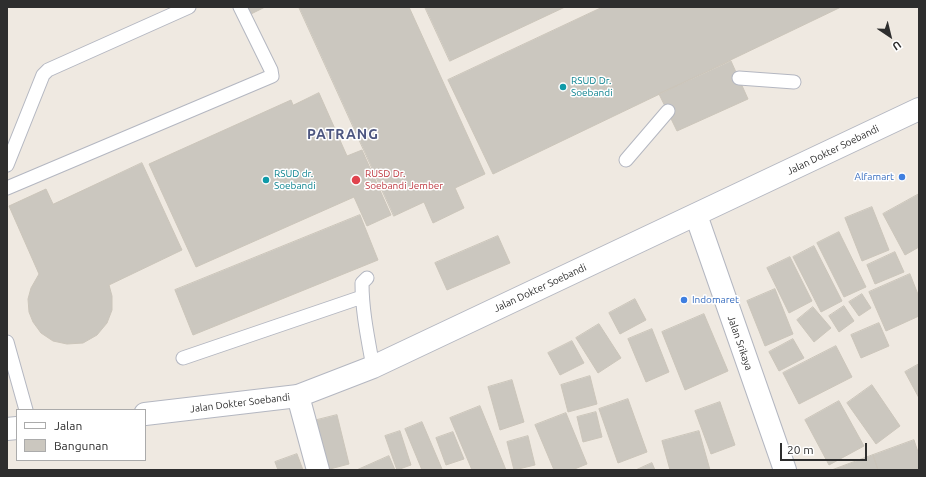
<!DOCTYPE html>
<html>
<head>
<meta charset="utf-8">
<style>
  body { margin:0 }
  #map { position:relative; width:926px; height:477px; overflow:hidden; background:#efe9e1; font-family:Ubuntu,sans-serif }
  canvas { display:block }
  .frame { position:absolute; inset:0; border:8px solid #2e2e2e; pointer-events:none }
  .legend { position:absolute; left:16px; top:409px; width:130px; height:52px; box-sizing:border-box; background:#fff; border:1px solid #ababab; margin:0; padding:5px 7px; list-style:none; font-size:12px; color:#2e2e2e }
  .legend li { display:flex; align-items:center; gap:8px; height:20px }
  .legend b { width:20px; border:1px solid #ababab }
  .north { position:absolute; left:870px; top:16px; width:40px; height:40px; -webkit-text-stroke:3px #fff; paint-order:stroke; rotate:145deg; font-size:11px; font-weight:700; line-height:16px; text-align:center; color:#2e2e2e }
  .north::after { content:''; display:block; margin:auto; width:14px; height:18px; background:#2e2e2e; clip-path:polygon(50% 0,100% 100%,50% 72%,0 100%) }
  .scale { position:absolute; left:780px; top:443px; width:87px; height:18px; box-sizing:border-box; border:2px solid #2e2e2e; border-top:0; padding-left:5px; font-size:12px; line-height:14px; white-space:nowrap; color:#2e2e2e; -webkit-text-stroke:3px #fff; paint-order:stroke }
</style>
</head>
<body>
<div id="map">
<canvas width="926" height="477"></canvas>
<div class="frame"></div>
<ul class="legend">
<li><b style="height:5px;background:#fff"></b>Jalan</li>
<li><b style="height:11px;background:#cbc7bf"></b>Bangunan</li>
</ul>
<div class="north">U</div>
<div class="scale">20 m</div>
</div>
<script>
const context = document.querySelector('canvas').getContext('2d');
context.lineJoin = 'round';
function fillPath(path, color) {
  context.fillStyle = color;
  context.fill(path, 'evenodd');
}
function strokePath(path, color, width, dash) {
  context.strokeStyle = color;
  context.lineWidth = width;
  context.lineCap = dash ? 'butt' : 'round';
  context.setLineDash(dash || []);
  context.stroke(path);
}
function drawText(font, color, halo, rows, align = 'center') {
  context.font = font + ' Ubuntu,sans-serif';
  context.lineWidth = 3;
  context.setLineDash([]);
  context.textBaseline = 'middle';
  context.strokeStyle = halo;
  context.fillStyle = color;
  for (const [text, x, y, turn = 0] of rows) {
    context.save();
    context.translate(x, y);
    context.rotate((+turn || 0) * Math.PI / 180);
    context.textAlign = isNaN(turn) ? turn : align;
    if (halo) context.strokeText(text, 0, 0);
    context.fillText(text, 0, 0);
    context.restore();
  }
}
const building = new Path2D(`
  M 245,7 L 265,7 L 249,15 Z
  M 299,7 L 409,7 L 485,174 L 455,188 L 464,208 L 433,223 L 424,202 L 394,216 Z
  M 425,7 L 565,7 L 450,61 Z
  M 603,7 L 841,7 L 493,174 L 448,80 Z
  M 731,61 L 748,99 L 677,131 L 659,94 Z
  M 319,93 L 347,156 L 362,150 L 391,215 L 367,226 L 354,197 L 196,267 L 149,164 L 291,100 L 293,105 Z
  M 142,163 L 182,250 L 109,285 L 112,296 L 112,310 L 107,323 L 97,335 L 83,343 L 67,344 L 53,341 L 41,333 L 33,322 L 29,312 L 28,299 L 31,288 L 39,274 L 9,206 L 46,189 L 53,204 Z
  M 919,194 L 919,247 L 905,255 L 883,214 Z
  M 872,207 L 889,250 L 862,261 L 845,218 Z
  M 360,215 L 378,260 L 193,335 L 175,290 Z
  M 839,232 L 866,287 L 844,297 L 817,243 Z
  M 498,236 L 510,263 L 447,290 L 435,263 Z
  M 814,246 L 842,301 L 821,312 L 793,257 Z
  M 895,252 L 904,272 L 875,284 L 867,265 Z
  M 790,257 L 812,301 L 789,313 L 767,268 Z
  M 910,274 L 919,297 L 919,316 L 886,331 L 869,292 Z
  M 775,289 L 793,334 L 765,346 L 747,301 Z
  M 862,294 L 871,308 L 859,316 L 849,302 Z
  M 635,299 L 646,320 L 620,334 L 609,313 Z
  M 844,306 L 854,321 L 839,332 L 829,316 Z
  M 813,307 L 831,328 L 814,342 L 797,320 Z
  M 704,314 L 728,371 L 685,390 L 662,332 Z
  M 879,323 L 889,346 L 861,358 L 851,335 Z
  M 599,324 L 621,358 L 598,373 L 576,338 Z
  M 652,329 L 669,372 L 646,382 L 628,339 Z
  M 793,339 L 804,358 L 779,371 L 769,352 Z
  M 572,341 L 584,363 L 560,375 L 548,353 Z
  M 836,346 L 852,377 L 799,404 L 783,373 Z
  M 919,364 L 919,398 L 905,372 Z
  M 590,376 L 597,404 L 568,412 L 561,385 Z
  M 512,380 L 524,422 L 500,430 L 488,387 Z
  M 872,385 L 900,426 L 876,444 L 847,403 Z
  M 628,399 L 647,452 L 618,463 L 599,409 Z
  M 839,401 L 864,446 L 829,465 L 805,420 Z
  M 720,402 L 735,445 L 711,454 L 695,411 Z
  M 480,406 L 506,470 L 472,470 L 450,418 Z
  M 596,412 L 602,437 L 583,442 L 577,417 Z
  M 566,413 L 587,464 L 572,470 L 554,470 L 535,425 Z
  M 337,415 L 349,464 L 326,470 L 313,421 Z
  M 422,422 L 442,469 L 439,470 L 422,470 L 405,429 Z
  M 400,431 L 411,465 L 397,470 L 385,436 Z
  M 699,431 L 710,470 L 670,470 L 662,441 Z
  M 453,432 L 464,459 L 446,465 L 436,438 Z
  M 528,436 L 535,465 L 514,470 L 507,442 Z
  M 914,440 L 919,455 L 919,470 L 878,470 L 873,455 Z
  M 297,454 L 303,470 L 278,470 L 275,462 Z
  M 873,455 L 878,470 L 832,470 Z
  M 389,456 L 395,470 L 357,470 Z
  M 652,463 L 655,470 L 636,470 Z`);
fillPath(building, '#cbc7bf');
strokePath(building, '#cbc5ba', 1);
const lane = new Path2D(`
  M 739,78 L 794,82
  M 626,160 L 668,111
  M 7,165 L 43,75 L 48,70 L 189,7
  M 7,188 L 272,76 L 271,70 L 240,7
  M 367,278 L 362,283 C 362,311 368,339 373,367
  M 7,342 L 26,410
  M 183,358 L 362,297`);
const street = new Path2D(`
  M 696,215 L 785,470
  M 298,396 L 318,470`);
const secondary = new Path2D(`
  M 145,414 L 298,396 L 373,367 L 919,109
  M 7,429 L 17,428`);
strokePath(lane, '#b4b7c1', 15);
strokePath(street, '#b4b7c1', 24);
strokePath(secondary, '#b4b7c1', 24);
strokePath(lane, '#fff', 13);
strokePath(street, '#fff', 22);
strokePath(secondary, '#fff', 22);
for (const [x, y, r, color] of [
  [563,87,4,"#0f9aa8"],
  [902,177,4,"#3f7fe0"],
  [266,180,4,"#0f9aa8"],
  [356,180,5,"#e0444e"],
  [684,300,4,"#3f7fe0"]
]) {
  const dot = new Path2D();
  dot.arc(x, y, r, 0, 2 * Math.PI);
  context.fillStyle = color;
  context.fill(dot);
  strokePath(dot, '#fff', 1.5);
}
drawText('10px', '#0d838f', '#fff', [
  ["RSUD Dr.",571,81],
  ["Soebandi",571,93],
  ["RSUD dr.",274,174],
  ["Soebandi",274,186]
], 'left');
drawText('10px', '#2e2e2e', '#fff', [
  ["Jalan Dokter Soebandi",833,150,-26],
  ["Jalan Dokter Soebandi",540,288,-25],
  ["Jalan Srikaya",740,343,71],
  ["Jalan Dokter Soebandi",240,403,-7]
]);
drawText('10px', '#be3a42', '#fff', [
  ["RUSD Dr.",365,174],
  ["Soebandi Jember",365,186]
], 'left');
drawText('10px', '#366cbe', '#fff', [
  ["Alfamart",894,177],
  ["Indomaret",692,300,"left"]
], 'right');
context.letterSpacing = '1px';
drawText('bold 14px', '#4d5680', '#fff', [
  ["PATRANG",343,134]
]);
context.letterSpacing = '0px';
</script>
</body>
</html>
